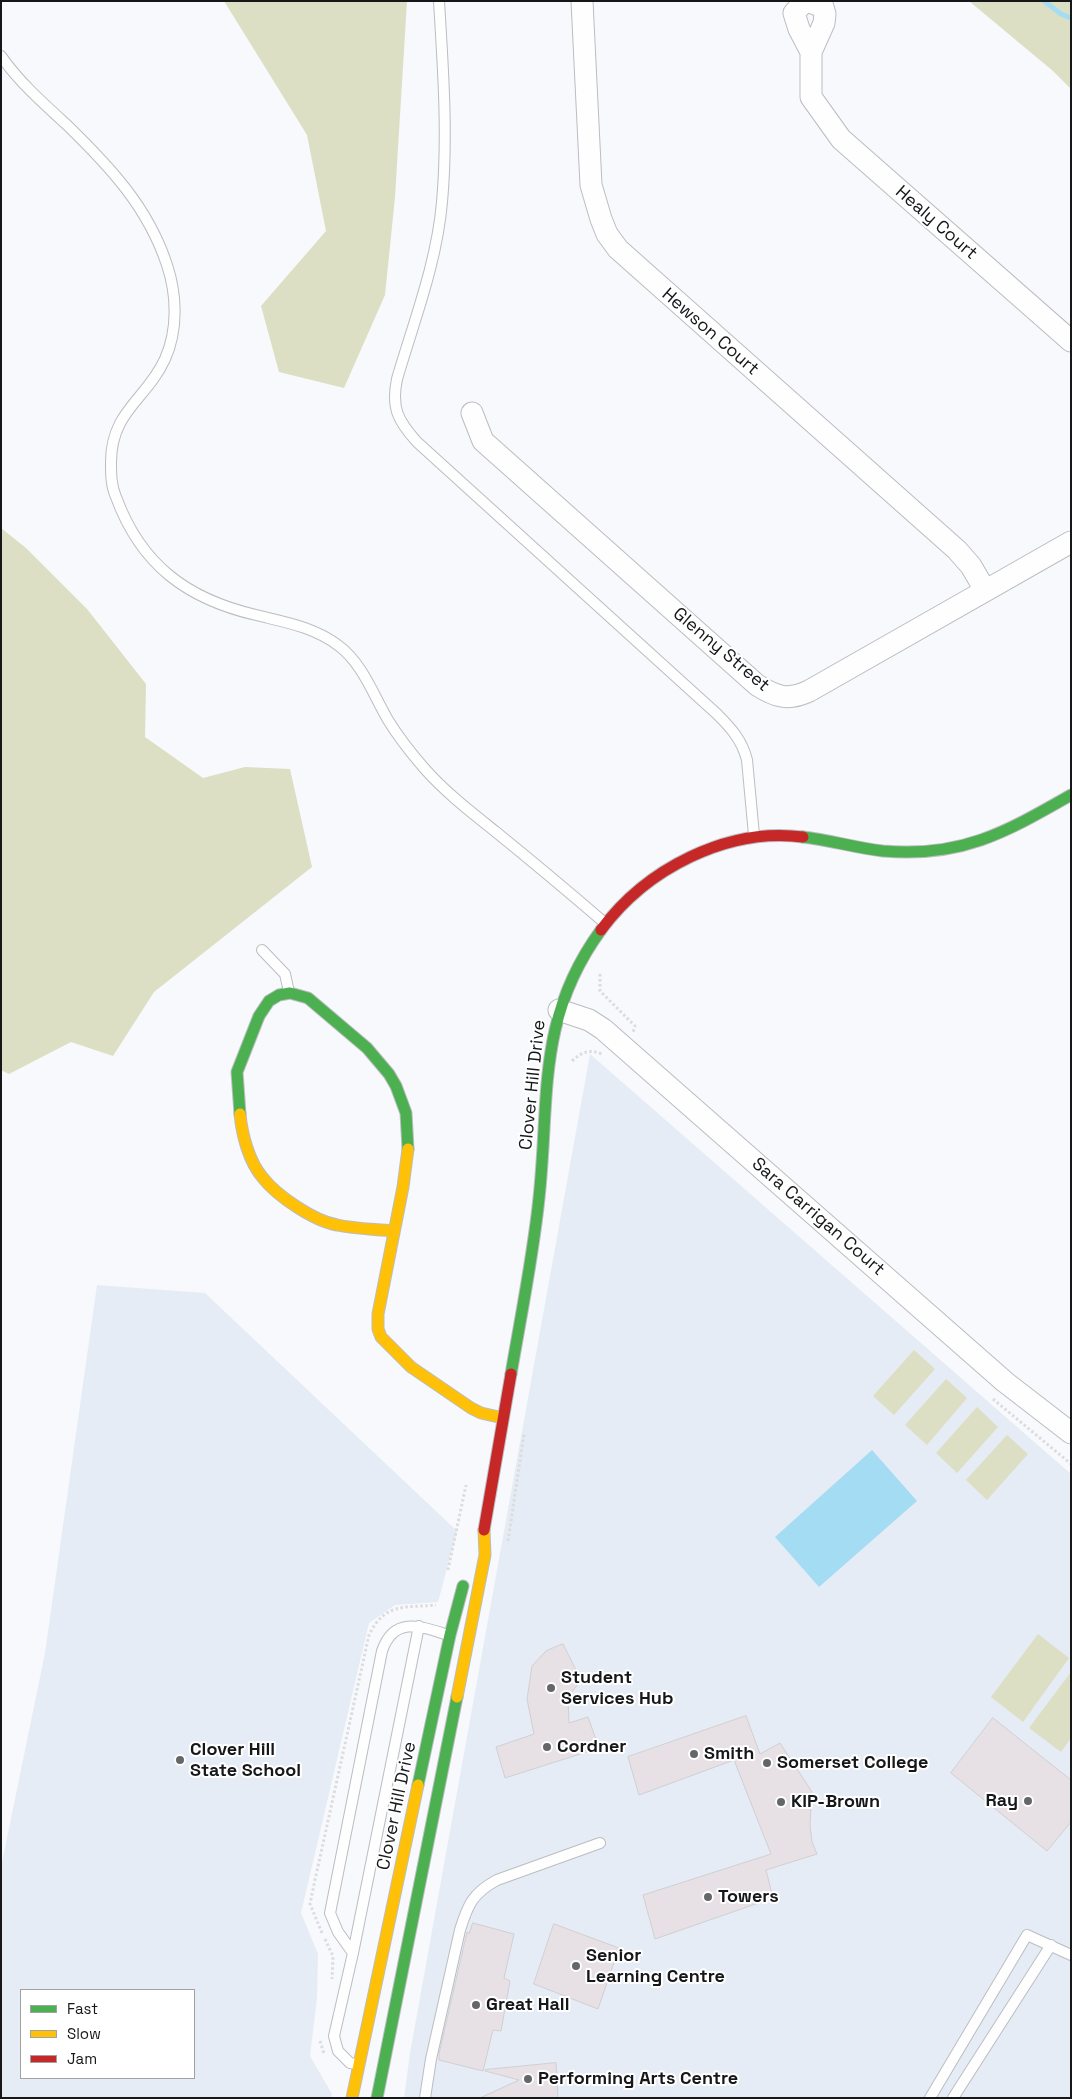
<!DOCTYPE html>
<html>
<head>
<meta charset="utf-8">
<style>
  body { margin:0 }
  #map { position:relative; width:1072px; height:2099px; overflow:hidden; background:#f7f9fc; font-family:"Space Grotesk",sans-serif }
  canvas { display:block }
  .frame { position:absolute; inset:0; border:2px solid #151719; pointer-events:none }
  .legend { position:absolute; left:20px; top:1989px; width:175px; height:90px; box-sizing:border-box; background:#fff; border:1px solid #a1a2a3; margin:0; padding:6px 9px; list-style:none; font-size:15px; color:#151719 }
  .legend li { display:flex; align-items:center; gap:10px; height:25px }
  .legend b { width:25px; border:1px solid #a1a2a3 }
</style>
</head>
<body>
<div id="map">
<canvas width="1072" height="2099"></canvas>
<div class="frame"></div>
<ul class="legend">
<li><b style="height:6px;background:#4caf50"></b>Fast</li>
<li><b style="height:6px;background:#ffc107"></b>Slow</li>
<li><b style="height:6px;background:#c62828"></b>Jam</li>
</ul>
</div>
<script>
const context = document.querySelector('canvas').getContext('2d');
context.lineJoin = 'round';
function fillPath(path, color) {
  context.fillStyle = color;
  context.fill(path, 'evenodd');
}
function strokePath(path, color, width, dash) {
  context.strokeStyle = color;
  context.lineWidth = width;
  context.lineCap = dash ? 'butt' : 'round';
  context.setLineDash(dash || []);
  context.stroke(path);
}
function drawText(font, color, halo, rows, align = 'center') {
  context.font = font + ' "Space Grotesk",sans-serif';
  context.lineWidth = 4;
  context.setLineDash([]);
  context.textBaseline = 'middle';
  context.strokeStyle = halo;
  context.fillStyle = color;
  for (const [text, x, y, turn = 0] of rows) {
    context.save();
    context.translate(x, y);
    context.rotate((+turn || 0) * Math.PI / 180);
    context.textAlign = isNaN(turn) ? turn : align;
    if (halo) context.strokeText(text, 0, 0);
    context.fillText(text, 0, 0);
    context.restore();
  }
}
fillPath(new Path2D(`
  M 590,1054 L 1071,1474 L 1071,2098 L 404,2098 L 410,2053 Z
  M 97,1285 L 205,1293 L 457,1531 L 438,1602 L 395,1605 L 369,1623 L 301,1913 L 318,1954 L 317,1998 L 310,2056 L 332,2094 L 331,2098 L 1,2098 L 1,1867 L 45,1653 ZM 21,1990 L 194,1990 L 194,2078 L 21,2078 Z`), '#e6ecf5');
fillPath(new Path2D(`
  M 224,1 L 407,1 L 395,197 L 385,295 L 344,388 L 279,372 L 261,306 L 326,231 L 307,135 Z
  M 969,1 L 1071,1 L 1071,89 L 1053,71 Z
  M 1,528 L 26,548 L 87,609 L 146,684 L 145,737 L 203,778 L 245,767 L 290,769 L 312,867 L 154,992 L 113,1056 L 71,1042 L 9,1074 L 1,1070 Z
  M 914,1350 L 935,1369 L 894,1415 L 873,1396 Z
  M 946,1379 L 967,1398 L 927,1445 L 905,1425 Z
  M 977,1407 L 998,1427 L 957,1473 L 936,1453 Z
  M 1007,1435 L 1028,1454 L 987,1500 L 966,1480 Z
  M 1038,1634 L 1069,1658 L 1023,1722 L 991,1697 Z
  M 1071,1672 L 1071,1738 L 1061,1752 L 1029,1728 Z`), '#dcdfc3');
fillPath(new Path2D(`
  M 872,1450 L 917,1501 L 819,1587 L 775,1537 Z`), '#a4ddf3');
strokePath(new Path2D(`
  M 1044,1 L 1061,14 L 1071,18`), '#a4ddf3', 5);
const building = new Path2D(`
  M 563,1644 L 581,1680 L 568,1697 L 569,1723 L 588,1717 L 599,1748 L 505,1778 L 496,1747 L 534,1734 L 527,1699 L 532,1666 L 546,1651 Z
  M 746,1716 L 760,1754 L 780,1743 L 812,1792 L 810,1824 L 812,1842 L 817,1854 L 766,1870 L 773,1898 L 655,1939 L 643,1895 L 771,1854 L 734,1760 L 639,1795 L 628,1757 Z
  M 993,1718 L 1071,1780 L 1071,1822 L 1047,1851 L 951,1773 Z
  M 473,1923 L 514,1934 L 504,1978 L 510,1981 L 501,2031 L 493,2030 L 483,2071 L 439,2060 L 439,2054 L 467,1932 L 469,1933 Z
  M 554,1924 L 619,1948 L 598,2009 L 534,1984 Z
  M 556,2063 L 558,2098 L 480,2098 L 519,2080 L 485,2071 L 485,2070 Z`);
fillPath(building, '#e7e0e5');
strokePath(building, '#d0d0d2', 1);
const lane = new Path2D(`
  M 439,1 C 443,68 448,135 442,202 C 437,262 414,321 397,379 C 391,408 398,421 417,442 L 717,714 C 731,728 742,740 747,760 L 754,835
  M 1,56 C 19,82 44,104 67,125 C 110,167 148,207 167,265 C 177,295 178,330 165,359 C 147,399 111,411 111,462 C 111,474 111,486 116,497 C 141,565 187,599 256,615 C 284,622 315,627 339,646 C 362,663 374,696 388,720 C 399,738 411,753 424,768 C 445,792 471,812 496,832 C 533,862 570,893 606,924
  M 262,950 L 285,974 L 289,992
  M 353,1953 L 419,1626
  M 356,2064 L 350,2063 L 338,2051 L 334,2036 L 353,1953 L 338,1932 L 330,1913 L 382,1651 C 394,1616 420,1626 448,1635
  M 425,2098 L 431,2059 L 460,1930 C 468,1904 473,1893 497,1880 L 600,1843
  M 930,2098 L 1027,1935 L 1071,1955
  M 953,2098 L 1051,1945`);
const street = new Path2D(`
  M 582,1 L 591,185 L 601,219 L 607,234 L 618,249 L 957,550 L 971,566 L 985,590
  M 805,1 L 794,13 L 799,29 L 811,52
  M 807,1 L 823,7 L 825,14 L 824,23 L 811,52 L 811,97 L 841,139 L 1071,341
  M 472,413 L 483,441 L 757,685 C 776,697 788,701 809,691 L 1071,542
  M 559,1010 L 589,1020 L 603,1029 L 1005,1382 L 1071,1433`);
const fast = new Path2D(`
  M 803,837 C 830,840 856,848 883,851 C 962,858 1006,832 1071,795
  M 240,1114 L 237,1072 L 259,1016 L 269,1001 L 279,995 L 290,993 L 308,998 L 367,1048 L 389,1074 L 396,1086 L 406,1113 L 408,1149
  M 511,1374 C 521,1315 533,1257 539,1198 C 550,1097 536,1019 601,930
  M 418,1785 L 450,1635 L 463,1586
  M 377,2098 L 457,1697`);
const slow = new Path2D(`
  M 240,1114 C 242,1135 249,1162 263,1178 C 277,1196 314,1221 337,1225 C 355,1229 375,1229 394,1231
  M 408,1149 L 403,1187 L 378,1314 L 378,1329 L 381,1337 L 411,1367 L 471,1408 L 481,1413 L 503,1418
  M 457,1697 L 485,1555 L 484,1530
  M 352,2098 L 418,1785`);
const jam = new Path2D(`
  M 601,930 C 646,869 727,827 803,837
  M 484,1530 L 511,1374`);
strokePath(lane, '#bbbdc0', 12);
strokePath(street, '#bbbdc0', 23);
strokePath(fast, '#bbbdc0', 13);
strokePath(slow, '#bbbdc0', 13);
strokePath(jam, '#bbbdc0', 13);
strokePath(new Path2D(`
  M 600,974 L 600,991 L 635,1026 L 633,1032
  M 572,1061 C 582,1052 589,1049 602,1054
  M 993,1399 L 1071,1464
  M 508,1541 L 524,1434
  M 448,1570 L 466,1485
  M 322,1933 L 310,1904 L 313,1889 L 369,1635 C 385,1602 405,1608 436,1605
  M 325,1939 L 333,1956 L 332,1979
  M 320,2041 L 324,2054`), '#dbdcdd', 3, [2.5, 2.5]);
strokePath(lane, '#fefeff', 10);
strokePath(street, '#fefeff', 21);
strokePath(fast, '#4caf50', 11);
strokePath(slow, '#ffc107', 11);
strokePath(jam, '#c62828', 11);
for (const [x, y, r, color] of [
  [551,1688,5,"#646668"],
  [547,1747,5,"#646668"],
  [694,1754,5,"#646668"],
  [180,1760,5,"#646668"],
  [767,1763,5,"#646668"],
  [1028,1801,5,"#646668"],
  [781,1802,5,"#646668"],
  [708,1897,5,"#646668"],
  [576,1966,5,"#646668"],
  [476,2005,5,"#646668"],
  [528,2079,5,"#646668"]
]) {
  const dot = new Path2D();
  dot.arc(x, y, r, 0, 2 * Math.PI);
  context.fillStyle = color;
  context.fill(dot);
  strokePath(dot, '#fff', 2);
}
drawText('18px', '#151719', '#fff', [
  ["Healy Court",936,223,41],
  ["Hewson Court",710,332,41],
  ["Glenny Street",721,650,40],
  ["Clover Hill Drive",533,1085,-84],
  ["Sara Carrigan Court",818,1217,41],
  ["Clover Hill Drive",397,1806,-78]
]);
drawText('bold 18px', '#151719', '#fff', [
  ["Student",561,1678],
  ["Services Hub",561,1699],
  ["Cordner",557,1747],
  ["Clover Hill",190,1750],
  ["State School",190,1771],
  ["Smith",704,1754],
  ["Somerset College",777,1763],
  ["Ray",1018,1801,"right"],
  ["KIP-Brown",791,1802],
  ["Towers",718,1897],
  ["Senior",586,1956],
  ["Learning Centre",586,1977],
  ["Great Hall",486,2005],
  ["Performing Arts Centre",538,2079]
], 'left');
</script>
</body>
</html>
